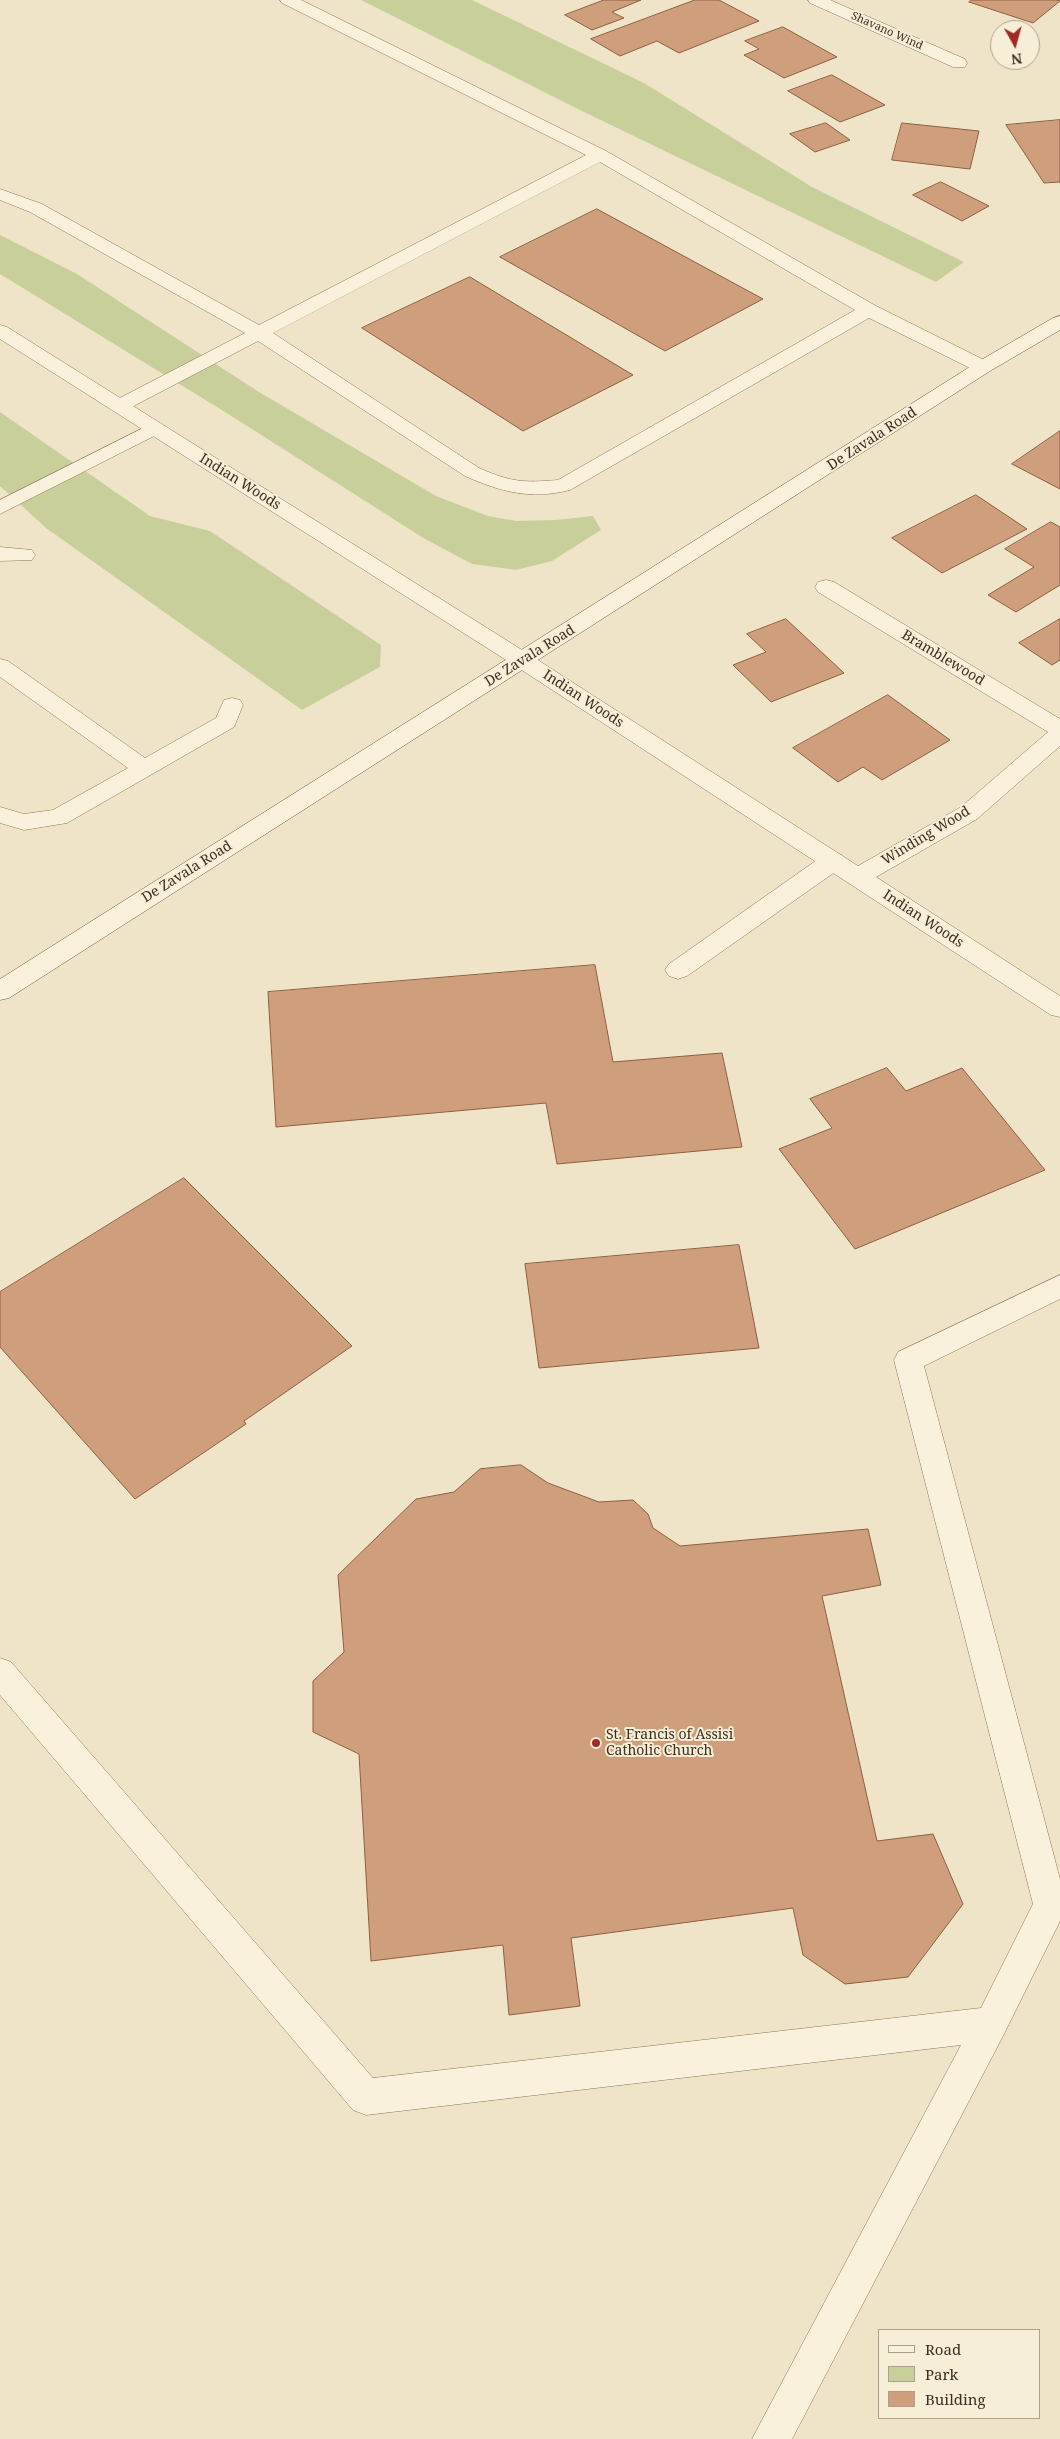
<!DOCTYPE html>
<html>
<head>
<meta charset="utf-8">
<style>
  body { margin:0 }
  #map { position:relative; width:1060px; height:2439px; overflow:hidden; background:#f0e4c8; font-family:"Noto Serif",serif }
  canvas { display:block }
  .legend { position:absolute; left:878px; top:2329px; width:162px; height:90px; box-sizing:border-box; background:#f7eed8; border:1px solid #ada18e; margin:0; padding:6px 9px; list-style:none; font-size:15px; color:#3d2e20 }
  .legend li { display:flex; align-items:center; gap:10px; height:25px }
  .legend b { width:25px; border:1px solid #ada18e }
  .north { position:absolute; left:990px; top:20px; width:50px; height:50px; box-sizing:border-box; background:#f7eed8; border:1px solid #ada18e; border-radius:50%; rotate:173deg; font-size:14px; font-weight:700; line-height:20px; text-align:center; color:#3d2e20 }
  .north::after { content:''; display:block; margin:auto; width:18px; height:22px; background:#9e2a2b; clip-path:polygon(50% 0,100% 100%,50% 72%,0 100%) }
</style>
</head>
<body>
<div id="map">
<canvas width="1060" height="2439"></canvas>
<ul class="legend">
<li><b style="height:6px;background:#faf1dc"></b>Road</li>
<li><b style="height:14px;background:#c9cf9b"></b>Park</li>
<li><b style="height:14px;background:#cf9f7d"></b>Building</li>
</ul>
<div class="north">N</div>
</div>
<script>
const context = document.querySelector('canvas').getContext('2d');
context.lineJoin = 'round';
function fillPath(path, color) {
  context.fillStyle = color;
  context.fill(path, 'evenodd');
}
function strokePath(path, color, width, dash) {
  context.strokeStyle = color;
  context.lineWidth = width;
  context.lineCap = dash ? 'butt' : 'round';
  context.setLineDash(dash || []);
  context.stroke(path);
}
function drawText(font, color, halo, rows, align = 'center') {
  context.font = font + ' "Noto Serif",serif';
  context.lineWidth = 4;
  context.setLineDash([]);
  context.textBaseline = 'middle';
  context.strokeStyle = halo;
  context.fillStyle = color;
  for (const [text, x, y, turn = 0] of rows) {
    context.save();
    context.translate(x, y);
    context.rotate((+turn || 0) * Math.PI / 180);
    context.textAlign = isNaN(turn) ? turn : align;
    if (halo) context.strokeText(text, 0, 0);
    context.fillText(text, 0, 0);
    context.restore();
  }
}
fillPath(new Path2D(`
  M 361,0 L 472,0 L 644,83 L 812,187 L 964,262 L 936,282 L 582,111 Z
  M 0,235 L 77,274 L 259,392 L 436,496 L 488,516 L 516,521 L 556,520 L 593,516 L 601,530 L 552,561 L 516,570 L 472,564 L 425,539 L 225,412 L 0,274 Z
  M 0,412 L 150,516 L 210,531 L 381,645 L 380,667 L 302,710 L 46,528 L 0,486 Z`), '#c9cf9b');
const building = new Path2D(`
  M 604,0 L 641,0 L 612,12 L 624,18 L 592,30 L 565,15 Z
  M 695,0 L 719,0 L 759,21 L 679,53 L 657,41 L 620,56 L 591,39 Z
  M 972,0 L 1056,0 L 1060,1 L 1033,23 L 969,2 Z
  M 783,27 L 837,57 L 784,78 L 744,55 L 759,49 L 745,41 Z
  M 832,75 L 885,105 L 840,122 L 788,91 Z
  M 1060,120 L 1060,182 L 1044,183 L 1006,125 Z
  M 826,123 L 850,140 L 815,152 L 790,134 Z
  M 902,123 L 979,131 L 970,169 L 892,160 Z
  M 941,182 L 989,206 L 962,221 L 913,195 Z
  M 597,209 L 763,299 L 665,351 L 500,257 Z
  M 470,277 L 633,375 L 523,431 L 362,328 Z
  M 1060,431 L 1060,489 L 1012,464 Z
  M 976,495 L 1027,529 L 942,573 L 892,538 Z
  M 1051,522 L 1060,527 L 1060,585 L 1016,612 L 988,595 L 1034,567 L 1005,549 Z
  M 786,619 L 844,673 L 771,702 L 733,665 L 766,652 L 747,634 Z
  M 1060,619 L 1060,660 L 1052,665 L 1019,643 Z
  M 888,695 L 950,740 L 882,780 L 863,767 L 838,782 L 793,748 Z
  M 595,965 L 613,1062 L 722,1053 L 742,1147 L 557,1164 L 546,1103 L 276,1127 L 268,992 Z
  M 887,1068 L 906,1091 L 962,1068 L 1045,1170 L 855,1249 L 779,1149 L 832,1128 L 810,1099 Z
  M 184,1178 L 352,1346 L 244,1421 L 246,1424 L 135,1499 L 0,1347 L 0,1292 Z
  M 739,1245 L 759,1348 L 539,1368 L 525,1264 Z
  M 521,1465 L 548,1483 L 599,1502 L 633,1500 L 648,1514 L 653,1528 L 680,1546 L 868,1529 L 881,1585 L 822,1596 L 877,1841 L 933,1834 L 963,1904 L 908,1977 L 845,1984 L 803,1955 L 793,1908 L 571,1938 L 580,2006 L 509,2015 L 503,1945 L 371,1961 L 359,1754 L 313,1732 L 313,1681 L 344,1652 L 338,1575 L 416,1499 L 454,1492 L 480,1469 Z`);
fillPath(building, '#cf9f7d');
strokePath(building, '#8d5f41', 1);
const lane = new Path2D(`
  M 280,0 L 301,0 L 606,151 L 876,306 L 990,363 L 993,367 L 990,371 L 983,373 L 976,371 L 869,318 L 570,490 C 531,500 501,492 465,476 L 258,341 L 126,410 L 119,412 L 112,410 L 109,406 L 112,402 L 245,333 L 30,212 L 0,200 L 0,189 L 42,204 L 259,325 L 586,155 L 282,3 ZM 600,162 L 855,310 L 558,480 C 523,483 511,482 479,468 L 273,333 Z
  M 155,422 L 162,424 L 165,428 L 162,432 L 0,514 L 0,500 Z
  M 0,547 L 32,550 L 35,555 L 32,560 L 0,561 Z
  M 0,659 L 8,661 L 145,758 L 216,718 L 224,700 L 232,698 L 240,700 L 243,705 L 234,727 L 67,823 L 24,830 L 0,823 L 0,807 L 24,814 L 53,810 L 128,768 L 0,677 Z
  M 833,853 L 842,855 L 845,861 L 842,867 L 687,976 L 678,979 L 669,976 L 665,970 L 669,964 L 824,855 Z
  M 1060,1275 L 1060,1299 L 924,1366 L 1060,1879 L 1060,1921 L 1003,2036 L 792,2439 L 752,2439 L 961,2045 L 366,2115 L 353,2110 L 0,1695 L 0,1658 L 11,1662 L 373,2078 L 981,2008 L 1033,1904 L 894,1360 L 898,1352 Z`);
const street = new Path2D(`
  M 808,0 L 830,0 L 965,59 L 967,63 L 965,67 L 953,67 L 810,3 Z
  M 0,325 L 7,327 L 530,655 L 858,866 L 961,807 L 1048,732 L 818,592 L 815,587 L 818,582 L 826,580 L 834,582 L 1060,719 L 1060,746 L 977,819 L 876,877 L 1060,996 L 1060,1017 L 1051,1015 L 514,665 L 0,339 Z`);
const secondary = new Path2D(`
  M 1060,316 L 1060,330 L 990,371 L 9,998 L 0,1000 L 0,979 L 976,363 L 1053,318 Z`);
strokePath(lane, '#8d765c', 1);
strokePath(street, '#8d765c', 1);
strokePath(secondary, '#6f573f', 1);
fillPath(lane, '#faf1dc');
fillPath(street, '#faf1dc');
fillPath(secondary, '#faf1dc');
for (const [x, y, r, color] of [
  [596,1743,5,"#9e2a2b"]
]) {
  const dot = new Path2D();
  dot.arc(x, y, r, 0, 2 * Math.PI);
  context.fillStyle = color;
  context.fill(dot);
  strokePath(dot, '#f7eed8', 2);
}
drawText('11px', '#3d2e20', '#f7eed8', [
  ["Shavano Wind",887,31,24]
]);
drawText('14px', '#3d2e20', '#f7eed8', [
  ["De Zavala Road",872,439,-33],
  ["Indian Woods",240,482,32],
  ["De Zavala Road",530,656,-32],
  ["Bramblewood",943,658,31],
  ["Indian Woods",583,699,33],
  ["Winding Wood",926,836,-31],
  ["De Zavala Road",187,872,-32],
  ["Indian Woods",923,919,33]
]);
drawText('14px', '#3d2e20', '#f7eed8', [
  ["St. Francis of Assisi",606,1735],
  ["Catholic Church",606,1751]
], 'left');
</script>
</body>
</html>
